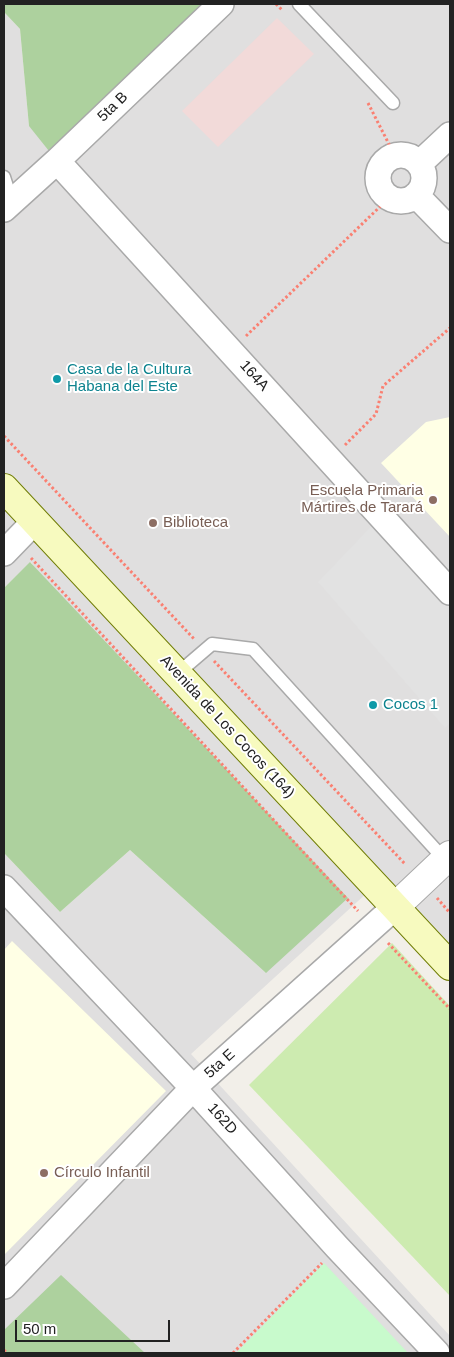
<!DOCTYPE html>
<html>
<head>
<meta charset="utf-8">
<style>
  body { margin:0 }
  #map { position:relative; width:454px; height:1357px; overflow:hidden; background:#f2efe9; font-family:Helvetica,sans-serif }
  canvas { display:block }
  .frame { position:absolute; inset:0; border:5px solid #222; pointer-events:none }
  .scale { position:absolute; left:15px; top:1320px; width:155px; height:22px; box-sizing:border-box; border:2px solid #222; border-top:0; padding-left:6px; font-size:15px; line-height:18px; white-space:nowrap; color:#222; -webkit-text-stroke:4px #fff; paint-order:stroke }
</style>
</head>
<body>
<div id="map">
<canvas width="454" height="1357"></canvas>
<div class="frame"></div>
<div class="scale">50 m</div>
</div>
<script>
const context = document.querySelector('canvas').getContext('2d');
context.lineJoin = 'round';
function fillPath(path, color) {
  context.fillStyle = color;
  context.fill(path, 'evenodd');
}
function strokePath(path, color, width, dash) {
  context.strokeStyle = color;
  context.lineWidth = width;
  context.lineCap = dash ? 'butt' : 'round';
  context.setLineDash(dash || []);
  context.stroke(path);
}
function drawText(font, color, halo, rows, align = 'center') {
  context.font = font + ' Helvetica,sans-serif';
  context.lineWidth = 4;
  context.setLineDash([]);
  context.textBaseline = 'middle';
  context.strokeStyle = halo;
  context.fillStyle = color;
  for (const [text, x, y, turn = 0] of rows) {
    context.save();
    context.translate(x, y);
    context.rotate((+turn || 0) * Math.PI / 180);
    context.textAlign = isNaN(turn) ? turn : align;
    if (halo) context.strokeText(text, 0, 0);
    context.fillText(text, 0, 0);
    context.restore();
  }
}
fillPath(new Path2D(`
  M 221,4 L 450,4 L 450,946 L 381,880 L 191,1054 L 450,1336 L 450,1353 L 4,1353 L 4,853 L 60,912 L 130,850 L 266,973 L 31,562 L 4,588 L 4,12 L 20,29 L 29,126 Z`), '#e0dfdf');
fillPath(new Path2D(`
  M 277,18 L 314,54 L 218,147 L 182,111 Z`), '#f2dad9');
fillPath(new Path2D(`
  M 450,417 L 450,537 L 381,463 L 426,422 Z
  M 12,941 L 166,1091 L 4,1255 L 4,950 Z`), '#ffffe5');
fillPath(new Path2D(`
  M 392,943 L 450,1006 L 450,1296 L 249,1085 Z`), '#cdebb0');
fillPath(new Path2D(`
  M 4,4 L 221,4 L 57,161 L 29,126 L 20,29 L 4,12 Z
  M 30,562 L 348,898 L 266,973 L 130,850 L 60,912 L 4,853 L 4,588 Z
  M 61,1275 L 145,1353 L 7,1353 L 4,1350 L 4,1330 Z`), '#add19e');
fillPath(new Path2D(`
  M 324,1263 L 408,1353 L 236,1353 Z`), '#c8facc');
fillPath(new Path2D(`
  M 381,516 L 450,592 L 450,723 L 445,728 L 318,582 Z`), '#e2e2e2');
const service = new Path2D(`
  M 299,4 L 393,103
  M 4,177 L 12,202
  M 177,674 L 212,644 L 253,649 L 445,860`);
const minor = new Path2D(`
  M378 178a23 23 0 1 1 46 0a23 23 0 1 1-46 0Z
  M 57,161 L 450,592
  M 419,164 L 450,135
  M 416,195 L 450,230
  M 4,209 L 57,161 L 221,4
  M 4,553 L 35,521
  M 4,888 L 193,1088 L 337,1247 L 437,1353
  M 4,1286 L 193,1088 L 395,907`);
const tertiary = new Path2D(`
  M 395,907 L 450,855`);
const secondary = new Path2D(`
  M 4,488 L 450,966`);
strokePath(service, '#a9a9a9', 15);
strokePath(minor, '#a9a9a9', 28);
strokePath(tertiary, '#a9a9a9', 30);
strokePath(secondary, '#707d05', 30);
strokePath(new Path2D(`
  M 276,4 L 283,11
  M 368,103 L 395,156
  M 246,336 L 389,198
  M 4,436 L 195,640
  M 345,445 L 376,414 L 383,386 L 450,328
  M 31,558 L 358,911
  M 214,661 L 405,864
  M 437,898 L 450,913
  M 388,943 L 450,1009
  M 4,1350 L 7,1353
  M 233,1353 L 322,1263`), '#fa8072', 3, [2.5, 2.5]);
strokePath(service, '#fff', 12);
strokePath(minor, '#fff', 25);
strokePath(tertiary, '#fff', 28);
strokePath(secondary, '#f7fabf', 28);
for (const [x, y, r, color] of [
  [57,379,5,"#0f9aa8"],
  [433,500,5,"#8d6e63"],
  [153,523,5,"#8d6e63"],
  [373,705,5,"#0f9aa8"],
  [44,1173,5,"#8d6e63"]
]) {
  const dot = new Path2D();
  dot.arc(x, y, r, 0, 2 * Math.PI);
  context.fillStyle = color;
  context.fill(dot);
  strokePath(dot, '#fff', 2);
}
drawText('15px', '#222', '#fff', [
  ["5ta B",113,107,-44],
  ["164A",254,376,48],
  ["Avenida de Los Cocos (164)",227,727,47],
  ["5ta E",220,1064,-42],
  ["162D",222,1119,48]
]);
drawText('15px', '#0d838f', '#fff', [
  ["Casa de la Cultura",67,370],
  ["Habana del Este",67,387],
  ["Cocos 1",383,705]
], 'left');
drawText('15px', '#785e54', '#fff', [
  ["Escuela Primaria",423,491,"right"],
  ["Mártires de Tarará",423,508,"right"],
  ["Biblioteca",163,523],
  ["Círculo Infantil",54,1173]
], 'left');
</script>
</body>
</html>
